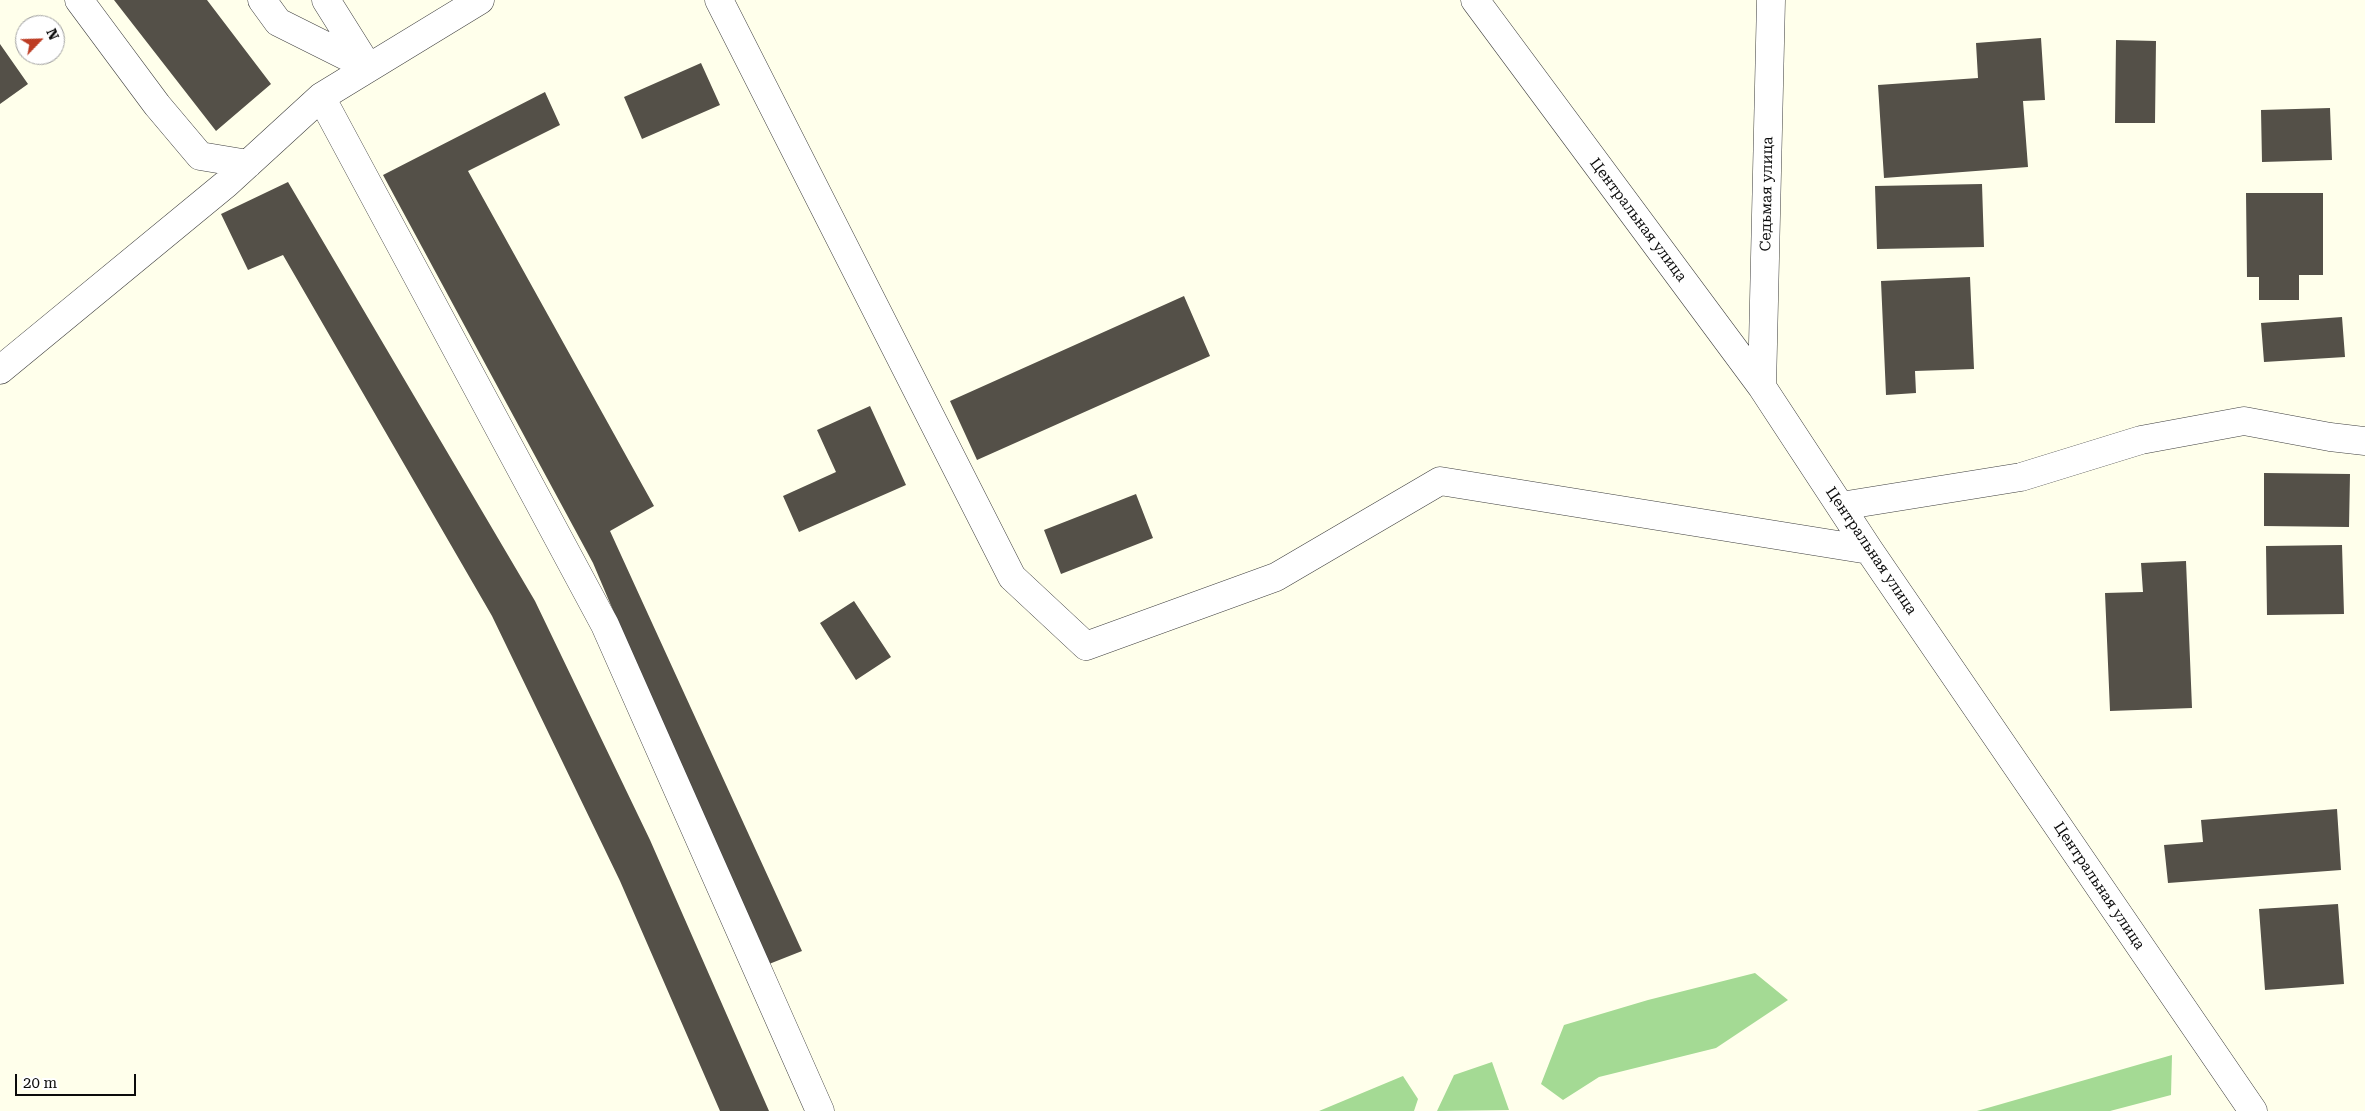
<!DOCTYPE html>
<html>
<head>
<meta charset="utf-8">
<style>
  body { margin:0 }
  #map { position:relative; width:2365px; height:1111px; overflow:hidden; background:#ffffeb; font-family:"Roboto Serif",serif }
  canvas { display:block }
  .north { position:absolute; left:15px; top:15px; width:50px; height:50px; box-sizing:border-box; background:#fff; border:1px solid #9e9e9e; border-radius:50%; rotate:66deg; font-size:14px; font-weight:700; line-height:20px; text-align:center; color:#0c0c0c }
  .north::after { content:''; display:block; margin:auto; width:18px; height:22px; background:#bd3c23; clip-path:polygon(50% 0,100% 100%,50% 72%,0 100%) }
  .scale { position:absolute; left:15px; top:1074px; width:121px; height:22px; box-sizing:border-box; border:2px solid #0c0c0c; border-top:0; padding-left:6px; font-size:15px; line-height:18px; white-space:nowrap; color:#0c0c0c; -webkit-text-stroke:4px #fff; paint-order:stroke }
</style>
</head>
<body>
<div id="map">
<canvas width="2365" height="1111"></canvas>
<div class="north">N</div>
<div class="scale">20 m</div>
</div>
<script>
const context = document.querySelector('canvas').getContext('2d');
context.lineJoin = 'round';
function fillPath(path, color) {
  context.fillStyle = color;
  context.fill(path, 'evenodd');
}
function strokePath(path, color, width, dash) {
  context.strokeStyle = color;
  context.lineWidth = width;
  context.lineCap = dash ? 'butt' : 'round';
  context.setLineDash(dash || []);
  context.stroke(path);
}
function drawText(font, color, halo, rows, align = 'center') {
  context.font = font + ' "Roboto Serif",serif';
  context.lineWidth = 5;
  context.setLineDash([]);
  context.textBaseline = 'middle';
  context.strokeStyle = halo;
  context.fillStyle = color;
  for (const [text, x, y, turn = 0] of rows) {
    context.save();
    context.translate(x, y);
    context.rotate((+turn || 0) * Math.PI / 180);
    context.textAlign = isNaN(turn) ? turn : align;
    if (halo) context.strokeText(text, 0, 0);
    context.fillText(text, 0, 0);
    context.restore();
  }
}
fillPath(new Path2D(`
  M 1755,973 L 1788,1000 L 1716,1048 L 1599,1077 L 1563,1100 L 1541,1084 L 1564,1025 L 1648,1000 Z
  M 2172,1055 L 2171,1095 L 2110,1111 L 1977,1111 Z
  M 1492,1062 L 1509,1110 L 1437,1111 L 1454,1075 Z
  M 1403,1076 L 1418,1099 L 1414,1111 L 1319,1111 Z`), '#a4da94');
fillPath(new Path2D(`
  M 114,0 L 207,0 L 271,84 L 216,131 Z
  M 2041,38 L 2045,100 L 2023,101 L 2028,167 L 1884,178 L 1878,85 L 1978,78 L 1976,43 Z
  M 2116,40 L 2156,41 L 2155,123 L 2115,123 Z
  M 0,44 L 28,84 L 0,104 Z
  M 701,63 L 720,105 L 642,139 L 624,97 Z
  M 545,92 L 560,125 L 468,171 L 654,506 L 610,531 L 802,951 L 764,966 L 593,563 L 383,175 Z
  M 2330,108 L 2332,160 L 2262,162 L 2261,110 Z
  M 288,182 L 535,601 L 650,840 L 769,1111 L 720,1111 L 620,881 L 492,616 L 283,255 L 248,270 L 221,214 Z
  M 1982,184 L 1984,247 L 1877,249 L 1875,186 Z
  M 2246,193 L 2323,193 L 2323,275 L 2299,275 L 2299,300 L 2259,300 L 2259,277 L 2247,277 Z
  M 1970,277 L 1974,369 L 1915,371 L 1916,393 L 1886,395 L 1881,281 Z
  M 1184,296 L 1210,356 L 977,460 L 950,401 Z
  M 2342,317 L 2345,357 L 2264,362 L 2261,323 Z
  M 870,406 L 906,485 L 799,532 L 783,496 L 836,472 L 817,430 Z
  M 2264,473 L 2350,474 L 2349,527 L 2264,526 Z
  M 1136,494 L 1153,538 L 1061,574 L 1044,530 Z
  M 2342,545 L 2344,614 L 2267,615 L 2266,546 Z
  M 2186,561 L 2192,708 L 2110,711 L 2105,593 L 2143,592 L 2141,563 Z
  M 854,601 L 891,657 L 856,680 L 820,623 Z
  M 2337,809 L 2341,870 L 2168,883 L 2164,845 L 2203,842 L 2201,820 Z
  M 2338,904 L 2344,984 L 2265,990 L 2259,909 Z`), '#545048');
const minor = new Path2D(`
  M 79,0 L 157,105 L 200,156 L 248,164
  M 262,0 L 278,22 L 368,67
  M 326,0 L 368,67
  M 719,0 L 1012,577 L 1086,646 L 1276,577 L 1440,481 L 1869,550
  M 1475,0 L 1762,387 L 1869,550 L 2253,1111
  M 321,97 L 605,625 L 820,1111
  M 0,370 L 226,184 L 321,97 L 480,0
  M 1762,387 L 1771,0
  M 1841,506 L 2021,477 L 2141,440 L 2244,421 L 2330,437 L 2365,441`);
strokePath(minor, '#3f3f3f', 29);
strokePath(minor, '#fff', 28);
drawText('15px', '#0c0c0c', '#fff', [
  ["Седьмая улица",1767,194,-89],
  ["Центральная улица",1638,220,53],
  ["Центральная улица",1871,551,56],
  ["Центральная улица",2099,886,56]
]);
</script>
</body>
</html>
